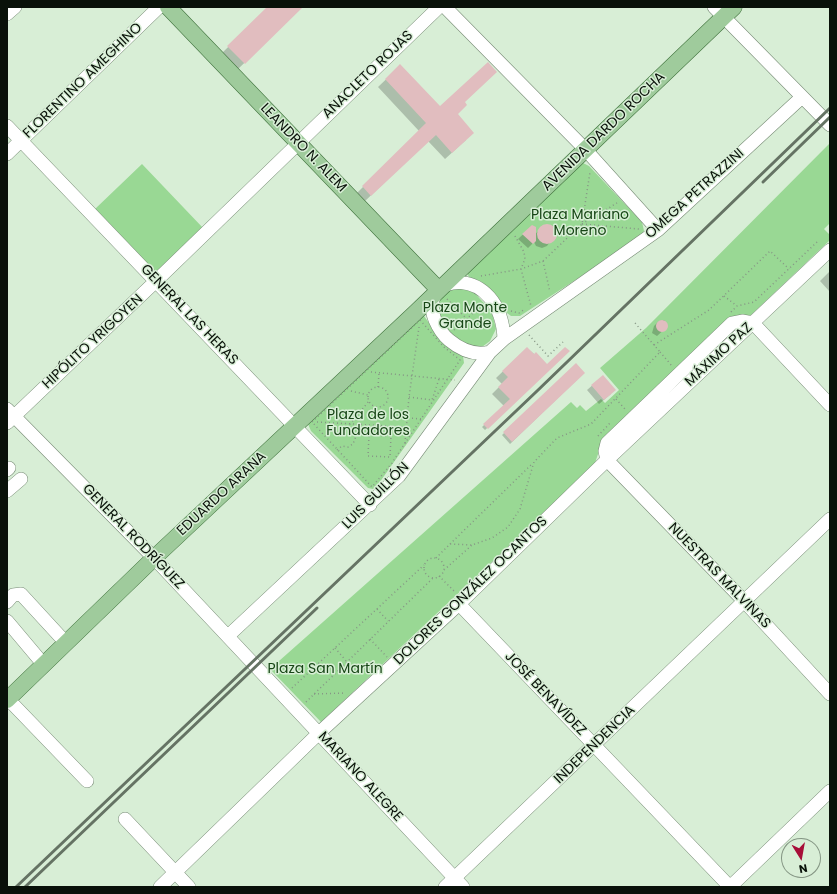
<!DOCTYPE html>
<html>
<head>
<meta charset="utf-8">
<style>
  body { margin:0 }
  #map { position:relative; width:837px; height:894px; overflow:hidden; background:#d8eed6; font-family:Poppins,sans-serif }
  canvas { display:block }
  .frame { position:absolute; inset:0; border:8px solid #091109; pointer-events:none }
  .north { position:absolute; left:781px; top:838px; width:40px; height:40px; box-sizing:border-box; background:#d8eed6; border:1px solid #859684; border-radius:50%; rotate:169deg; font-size:11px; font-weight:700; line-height:16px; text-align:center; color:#091109 }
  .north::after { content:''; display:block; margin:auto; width:14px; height:18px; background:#a70e38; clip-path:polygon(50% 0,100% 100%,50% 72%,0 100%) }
</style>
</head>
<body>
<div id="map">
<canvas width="837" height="894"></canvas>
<div class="frame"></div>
<div class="north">N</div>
</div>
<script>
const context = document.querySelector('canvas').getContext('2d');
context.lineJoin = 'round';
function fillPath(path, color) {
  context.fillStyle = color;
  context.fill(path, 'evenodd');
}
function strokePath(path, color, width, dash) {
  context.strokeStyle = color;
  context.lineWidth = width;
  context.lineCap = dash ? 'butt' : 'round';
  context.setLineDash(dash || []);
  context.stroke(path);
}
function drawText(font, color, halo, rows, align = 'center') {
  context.font = font + ' Poppins,sans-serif';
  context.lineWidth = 3;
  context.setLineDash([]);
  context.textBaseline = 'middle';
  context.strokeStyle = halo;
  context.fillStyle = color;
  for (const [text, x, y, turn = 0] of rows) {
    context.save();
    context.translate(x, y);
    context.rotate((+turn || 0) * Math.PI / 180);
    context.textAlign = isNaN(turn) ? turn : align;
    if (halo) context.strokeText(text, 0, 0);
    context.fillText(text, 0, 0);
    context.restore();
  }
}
fillPath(new Path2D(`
  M 830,143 L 830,223 L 824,229 L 830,235 L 830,240 L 751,315 L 730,317 L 603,439 L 594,466 L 321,722 L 270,669 L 571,402 L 577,408 L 580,405 L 586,411 L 601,399 L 605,403 L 619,390 L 600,368 L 646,328 Z
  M 583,163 L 589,166 L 642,222 L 644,231 L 637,240 L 520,316 L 511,316 L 503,310 L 480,285 L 469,277 L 467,273 L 575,166 Z
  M 142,164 L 204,229 L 157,274 L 95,209 Z
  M 456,286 L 472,290 L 492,312 L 496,329 L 490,341 L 482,347 L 469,347 L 447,333 L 437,308 L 443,292 Z
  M 424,316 L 434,330 L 447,345 L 463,356 L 464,363 L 377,486 L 373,489 L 368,488 L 311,431 L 308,424 L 420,317 Z`), '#99d894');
fillPath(new Path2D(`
  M 269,7 L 301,8 L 237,70 L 221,54 Z
  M 400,66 L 440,107 L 464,102 L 457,114 L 466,140 L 445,159 L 428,141 L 364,202 L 356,194 L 419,131 L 378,87 Z
  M 546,225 L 554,228 L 556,233 L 547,246 L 542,248 L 536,246 L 534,242 L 528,248 L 518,239 L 532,226 L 535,234 Z
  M 830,271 L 830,292 L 820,281 Z
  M 664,320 L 667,324 L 667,327 L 657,336 L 652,333 L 654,326 L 658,322 Z
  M 527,348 L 547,365 L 568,351 L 485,430 L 482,427 L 504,406 L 492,394 L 502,384 L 496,378 Z
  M 576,365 L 584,373 L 510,444 L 502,435 Z
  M 603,376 L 611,394 L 599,404 L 587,390 Z`), '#0003');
fillPath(new Path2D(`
  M 267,7 L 302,8 L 245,64 L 227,46 Z
  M 488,62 L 497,72 L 465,102 L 467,105 L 458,114 L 474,133 L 452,153 L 436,135 L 371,196 L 362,186 L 426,123 L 385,79 L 400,64 L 440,106 Z
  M537 234a10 10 0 1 1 20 0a10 10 0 1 1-20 0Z
  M 532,225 L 536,227 L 536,241 L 533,244 L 522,234 Z
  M656 326a6 6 0 1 1 12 0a6 6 0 1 1-12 0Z
  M 527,347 L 534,354 L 536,352 L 547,364 L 565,347 L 570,351 L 488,429 L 483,424 L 510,399 L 498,387 L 508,377 L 502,371 Z
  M 576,363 L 585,373 L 512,442 L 503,432 Z
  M 603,375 L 616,390 L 604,400 L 591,385 Z`), '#e1bdbf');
const minor = new Path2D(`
  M 445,7 L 585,149 L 658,230
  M 714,7 L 830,125
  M 7,14 L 15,7
  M 7,126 L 370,505
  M 7,154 L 159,7
  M 753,323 L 830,405
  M 490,352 C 474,356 461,350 449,340 C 443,335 438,327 435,320 C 416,271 501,263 504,339
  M 7,409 L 154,558 L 463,887
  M 7,423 L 156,281 L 439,7
  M 607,460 L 744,601 L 830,694
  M 607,460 L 605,451 L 607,443 L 732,323 L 742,321 L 753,323
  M 7,470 L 9,468
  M 7,491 L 21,479
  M 7,602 L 13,595 L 21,594 L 66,643
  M 459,604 L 730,887
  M 7,621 L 44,665
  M 228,636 L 399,476 L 490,352 L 504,339 L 658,230 L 802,97
  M 7,698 L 87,781
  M 125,819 L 189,887
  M 160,887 L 319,733 L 459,604 L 607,460 L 830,250
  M 445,887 L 830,519
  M 730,887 L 830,791`);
const major = new Path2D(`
  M 168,7 L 439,290
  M 7,700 L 154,558 L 414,314 L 734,7`);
strokePath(minor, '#778b75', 14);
strokePath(major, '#41733e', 17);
strokePath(new Path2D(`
  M 582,224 L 639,229
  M 582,224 L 617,203
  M 515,236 L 524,252 L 525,259 L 521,269 L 531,306
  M 543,261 L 550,292
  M 481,276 L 521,269 L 543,261 L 582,224 L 590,172
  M 724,296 L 737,306
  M 447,299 L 467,319
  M 511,311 L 519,313 L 525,309
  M 731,312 L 737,306 L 754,302 L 818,241
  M 420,320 L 444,347 L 460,360 L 392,463 L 372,487 L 312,422 Z
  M 454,330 L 481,306
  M 529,335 L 548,356 L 563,342
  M 654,345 L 709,310 L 770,251 L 789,269
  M 660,352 L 672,366
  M 371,372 L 455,380
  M368 397a10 10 0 1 1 20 0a10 10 0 1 1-20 0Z
  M 378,387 L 379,373
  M 351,391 L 368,395
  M 409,397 L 432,400 L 439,379
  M 616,399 L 625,409
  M 408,418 L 422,419
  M 317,422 L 407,427
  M 369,435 L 391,436 L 390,457 L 368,456 Z
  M 381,435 L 381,426
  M 598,436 L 610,423
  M 405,443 L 409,397 L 419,327
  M 337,450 L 342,446 L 348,447 L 353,444 L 356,436 L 351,429 L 350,424 L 369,401
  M 450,544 L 533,463
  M 436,558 L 450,544 L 472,545 L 492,538 L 508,527 L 520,509 L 534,462 L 557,438 L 591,424 L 660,352 L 635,323
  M424 568a10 10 0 1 1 20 0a10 10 0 1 1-20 0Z
  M 444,570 L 472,545
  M 439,576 L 455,592
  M 377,609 L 388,621
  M 370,639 L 387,657
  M 335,648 L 347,662
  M 292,688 L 424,565
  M 314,694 L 346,693
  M 306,702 L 433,578`), '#869685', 1.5, [1, 3]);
strokePath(minor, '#fff', 13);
strokePath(major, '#9fcb9c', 16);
strokePath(new Path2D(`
  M 763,182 L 830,117
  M 16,887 L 536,392 L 830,108
  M 25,887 L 317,608`), '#657364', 3);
drawText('14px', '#091109', '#d8eed6', [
  ["ANACLETO ROJAS",368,75,-44],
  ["FLORENTINO AMEGHINO",83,81,-44],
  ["AVENIDA DARDO ROCHA",604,132,-44],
  ["LEANDRO N. ALEM",303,148,46],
  ["OMEGA PETRAZZINI",695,194,-42],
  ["GENERAL LAS HERAS",189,315,46],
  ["HIPÓLITO YRIGOYEN",93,342,-43],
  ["MÁXIMO PAZ",719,355,-43],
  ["EDUARDO ARANA",222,494,-43],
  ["LUIS GUILLÓN",376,496,-45],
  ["GENERAL RODRÍGUEZ",133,537,46],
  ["NUESTRAS MALVINAS",719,576,46],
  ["DOLORES GONZÁLEZ OCANTOS",471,591,-44],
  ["JOSÉ BENAVÍDEZ",545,694,46],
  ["INDEPENDENCIA",595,745,-44],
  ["MARIANO ALEGRE",360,777,47]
]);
drawText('14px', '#174616', '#d8eed6', [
  ["Plaza Mariano",580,215],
  ["Moreno",580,231],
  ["Plaza Monte",465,308],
  ["Grande",465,324],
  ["Plaza de los",368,415],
  ["Fundadores",368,431],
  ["Plaza San Martín",325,669]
]);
</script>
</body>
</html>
